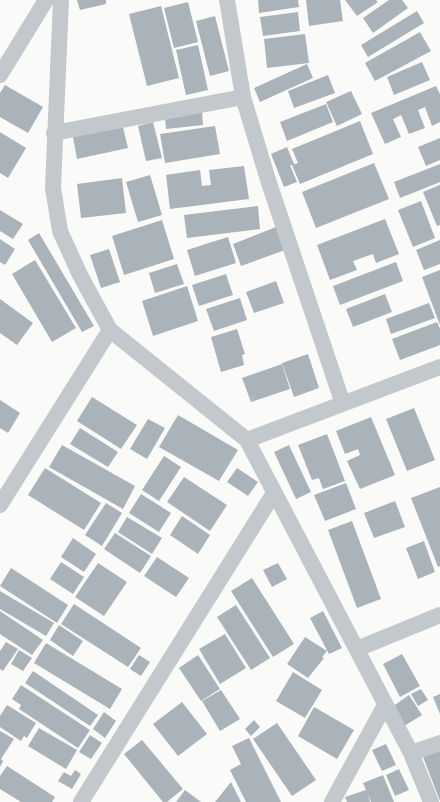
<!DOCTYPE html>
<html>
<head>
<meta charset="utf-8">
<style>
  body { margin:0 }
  canvas { display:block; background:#fafaf8 }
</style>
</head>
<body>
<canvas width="440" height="802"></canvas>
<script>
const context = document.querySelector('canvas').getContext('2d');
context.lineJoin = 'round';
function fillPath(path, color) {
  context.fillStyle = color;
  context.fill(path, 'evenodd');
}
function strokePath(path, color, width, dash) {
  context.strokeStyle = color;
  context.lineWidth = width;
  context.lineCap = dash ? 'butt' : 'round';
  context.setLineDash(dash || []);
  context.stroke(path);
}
fillPath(new Path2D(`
  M 77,0 L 106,0 L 106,4 L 80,10 Z
  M 258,0 L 298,0 L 299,7 L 259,13 Z
  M 306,0 L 340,0 L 343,21 L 309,26 Z
  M 345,0 L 376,0 L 378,2 L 357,16 Z
  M 389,0 L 402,0 L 408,8 L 373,33 L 363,18 Z
  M 188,2 L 198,42 L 174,48 L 164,8 Z
  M 161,6 L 179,78 L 147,86 L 129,14 Z
  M 417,11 L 424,23 L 368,57 L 361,45 Z
  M 298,12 L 300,31 L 263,36 L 260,17 Z
  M 215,16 L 229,71 L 210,76 L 196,21 Z
  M 420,32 L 431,51 L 375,81 L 365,63 Z
  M 305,34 L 309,63 L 267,68 L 264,39 Z
  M 198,45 L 208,90 L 186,95 L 176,50 Z
  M 422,62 L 430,80 L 394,95 L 387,77 Z
  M 307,64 L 313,78 L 260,102 L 254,88 Z
  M 328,75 L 335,93 L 294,108 L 288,91 Z
  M 5,85 L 43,107 L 28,133 L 0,117 L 0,93 Z
  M 436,86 L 440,94 L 440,122 L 432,126 L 425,107 L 418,110 L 425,128 L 409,134 L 401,115 L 393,119 L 401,137 L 385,144 L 371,113 Z
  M 351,91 L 362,114 L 337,126 L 326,102 Z
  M 326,104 L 333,122 L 287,141 L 280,122 Z
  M 202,112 L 203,125 L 166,129 L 165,117 Z
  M 360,121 L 373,154 L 300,184 L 292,165 L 290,165 L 297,182 L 284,187 L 271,154 L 287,147 L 294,164 L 298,163 L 292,149 Z
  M 153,122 L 162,158 L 146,161 L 138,126 Z
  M 215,126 L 220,154 L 165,163 L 160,134 Z
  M 123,127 L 128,148 L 77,159 L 73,137 Z
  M 0,132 L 26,148 L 8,178 L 0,173 Z
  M 440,138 L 440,160 L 426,166 L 418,147 Z
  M 374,163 L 389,199 L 316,228 L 302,192 Z
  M 440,164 L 440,182 L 400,198 L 394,182 Z
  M 244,166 L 249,199 L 170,209 L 166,175 L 200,170 L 202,186 L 211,185 L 209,170 Z
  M 150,175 L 162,215 L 138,222 L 126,182 Z
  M 122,178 L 126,213 L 81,218 L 77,184 Z
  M 440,185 L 440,225 L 437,226 L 423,192 Z
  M 421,201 L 435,238 L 413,247 L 398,210 Z
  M 258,206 L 260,229 L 187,238 L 184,215 Z
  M 0,210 L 23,224 L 13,239 L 0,231 Z
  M 385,219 L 399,254 L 376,263 L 373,254 L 353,261 L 357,270 L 330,280 L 317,245 Z
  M 162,220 L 174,259 L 124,275 L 112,236 Z
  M 276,227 L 285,250 L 241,266 L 233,244 Z
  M 39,233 L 94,326 L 82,332 L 28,240 Z
  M 228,237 L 236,263 L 195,276 L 187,250 Z
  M 0,239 L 15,249 L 5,265 L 0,262 Z
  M 440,240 L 440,264 L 424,270 L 416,250 Z
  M 109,249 L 120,282 L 101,288 L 90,255 Z
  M 35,260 L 76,328 L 52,342 L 12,274 Z
  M 396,262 L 403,281 L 340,305 L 333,286 Z
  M 177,264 L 184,284 L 155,293 L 149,273 Z
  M 440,270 L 440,325 L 422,277 Z
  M 226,274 L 233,295 L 199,306 L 192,285 Z
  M 276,281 L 284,303 L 254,313 L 246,292 Z
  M 187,286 L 198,321 L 153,336 L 142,301 Z
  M 385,294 L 392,312 L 353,327 L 346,309 Z
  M 240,298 L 247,320 L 214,331 L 206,309 Z
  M 0,299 L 33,323 L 17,345 L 0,333 Z
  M 429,303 L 435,318 L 391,334 L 386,319 Z
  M 437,322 L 440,329 L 440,345 L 400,360 L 392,339 Z
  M 237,329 L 245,354 L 242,355 L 244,365 L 221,372 L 211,337 Z
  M 308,354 L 319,388 L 294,397 L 282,363 Z
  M 282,364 L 290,389 L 251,402 L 242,378 Z
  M 92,397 L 137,425 L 121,449 L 77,421 Z
  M 0,400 L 20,413 L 8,433 L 0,428 Z
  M 414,408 L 435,460 L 407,471 L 386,419 Z
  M 178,415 L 238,450 L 219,481 L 159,447 Z
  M 371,417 L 395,475 L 360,489 L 347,461 L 360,455 L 358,449 L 345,454 L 336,431 Z
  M 148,419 L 165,428 L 147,459 L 130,449 Z
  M 80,428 L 118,452 L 108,467 L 70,444 Z
  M 327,434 L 345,481 L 323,489 L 319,478 L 312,480 L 298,445 Z
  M 62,445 L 135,486 L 123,509 L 49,467 Z
  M 289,445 L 311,492 L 296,499 L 274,452 Z
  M 164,456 L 181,467 L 159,501 L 142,490 Z
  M 45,468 L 101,503 L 84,530 L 28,495 Z
  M 237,468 L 258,482 L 248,496 L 227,482 Z
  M 184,477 L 227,505 L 210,531 L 167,502 Z
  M 346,483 L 356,509 L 325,521 L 314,495 Z
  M 440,487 L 440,566 L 438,567 L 411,498 Z
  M 141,494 L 171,513 L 159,532 L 129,513 Z
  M 395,501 L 405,527 L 374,538 L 364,513 Z
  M 106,503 L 122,513 L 102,546 L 85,535 Z
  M 182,516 L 210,535 L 198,554 L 170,535 Z
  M 127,517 L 162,538 L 152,554 L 118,532 Z
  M 352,521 L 381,599 L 357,608 L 328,530 Z
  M 115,533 L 151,556 L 140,573 L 104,549 Z
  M 73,538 L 96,554 L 84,572 L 61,557 Z
  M 424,541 L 435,572 L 418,579 L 406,548 Z
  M 157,557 L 189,578 L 176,597 L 144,576 Z
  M 61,562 L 84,577 L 73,594 L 50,579 Z
  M 98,563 L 127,582 L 104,616 L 75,597 Z
  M 278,563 L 287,579 L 272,587 L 263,570 Z
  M 11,568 L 68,605 L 57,623 L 0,586 Z
  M 252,578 L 294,644 L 273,657 L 231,591 Z
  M 0,591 L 54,623 L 46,636 L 0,609 Z
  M 74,604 L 141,648 L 128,667 L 61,624 Z
  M 236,605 L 270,658 L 251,670 L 217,617 Z
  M 0,611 L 43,640 L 32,655 L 0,634 Z
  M 323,611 L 342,648 L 329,654 L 310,618 Z
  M 59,625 L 83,641 L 73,656 L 50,640 Z
  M 225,634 L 246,668 L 220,684 L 199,649 Z
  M 305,637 L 327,651 L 322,657 L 324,658 L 308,678 L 287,664 Z
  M 6,642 L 18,649 L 3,671 L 0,669 L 0,651 Z
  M 46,643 L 122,689 L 110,709 L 34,663 Z
  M 19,650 L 32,658 L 23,671 L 11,664 Z
  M 402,654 L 420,686 L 400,697 L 383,664 Z
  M 139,655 L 150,662 L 141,676 L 130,669 Z
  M 198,655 L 220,689 L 201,701 L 179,668 Z
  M 33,671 L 98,715 L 90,726 L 25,683 Z
  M 293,672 L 322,690 L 305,718 L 276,701 Z
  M 21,685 L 90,730 L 78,748 L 19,709 L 21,705 L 12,699 Z
  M 421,689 L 428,700 L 418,706 L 411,694 Z
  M 221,690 L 240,719 L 220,731 L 202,701 Z
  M 440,694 L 440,714 L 433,697 Z
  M 409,695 L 422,715 L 404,726 L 392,707 Z
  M 182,702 L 207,734 L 178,756 L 153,724 Z
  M 7,705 L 36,723 L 27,738 L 24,736 L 21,741 L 0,727 L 0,716 Z
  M 314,707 L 354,730 L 337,759 L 298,736 Z
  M 104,712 L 116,721 L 105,738 L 93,729 Z
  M 254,720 L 260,727 L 251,736 L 245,729 Z
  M 277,723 L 316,780 L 292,796 L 253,739 Z
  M 39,728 L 77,750 L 66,769 L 28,746 Z
  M 0,731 L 14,739 L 1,759 L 3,761 L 0,767 Z
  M 90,735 L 102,743 L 91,759 L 79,752 Z
  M 249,738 L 281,802 L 246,802 L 230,770 L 241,764 L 232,746 Z
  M 142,740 L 183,789 L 167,802 L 163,802 L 124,754 Z
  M 386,744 L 396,765 L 382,771 L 372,750 Z
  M 440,750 L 440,801 L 423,757 Z
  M 7,766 L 55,797 L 52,802 L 21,802 L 0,789 L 0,776 Z
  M 399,769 L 409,790 L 395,796 L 386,775 Z
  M 75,770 L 81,774 L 72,789 L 58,781 L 64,772 L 71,776 Z
  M 383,775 L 394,802 L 371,802 L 368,794 L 370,802 L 347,802 L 345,797 L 366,790 L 363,783 Z
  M 231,782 L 241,802 L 215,802 Z
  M 185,790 L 201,802 L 176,802 Z`), '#aab3b9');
strokePath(new Path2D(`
  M 61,0 L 53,188 L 60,231 L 80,275 L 110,330 L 247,440 L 411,753 L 431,802
  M 227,0 L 243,97 L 269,183 L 343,404
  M 0,75 L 46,0
  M 54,133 L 243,97
  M 247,440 L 440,367
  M 0,505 L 110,330
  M 357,649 L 440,615
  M 411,753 L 440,743
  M 81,802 L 274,493
  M 332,802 L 385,705`), '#c3c8cc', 16);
</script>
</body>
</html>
